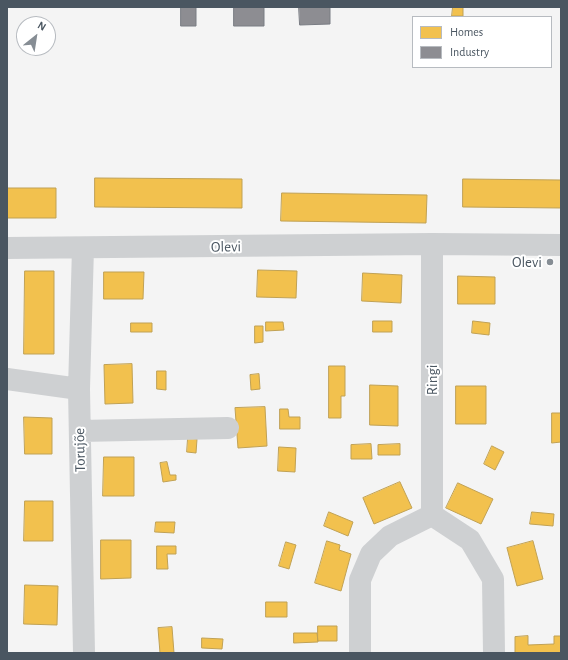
<!DOCTYPE html>
<html>
<head>
<meta charset="utf-8">
<style>
  body { margin:0 }
  #map { position:relative; width:568px; height:660px; overflow:hidden; background:#f4f4f4; font-family:"Alegreya Sans",sans-serif }
  canvas { display:block }
  .frame { position:absolute; inset:0; border:8px solid #4a5661; pointer-events:none }
  .legend { position:absolute; left:412px; top:16px; width:140px; height:52px; box-sizing:border-box; background:#fff; border:1px solid #b7bbc0; margin:0; padding:5px 7px; list-style:none; font-size:12px; color:#4a5661 }
  .legend li { display:flex; align-items:center; gap:8px; height:20px }
  .legend b { width:20px; border:1px solid #b7bbc0 }
  .north { position:absolute; left:16px; top:16px; width:40px; height:40px; box-sizing:border-box; background:#fff; border:1px solid #b7bbc0; border-radius:50%; rotate:30deg; font-size:11px; font-weight:700; line-height:16px; text-align:center; color:#4a5661 }
  .north::after { content:''; display:block; margin:auto; width:14px; height:18px; background:#868d94; clip-path:polygon(50% 0,100% 100%,50% 72%,0 100%) }
</style>
</head>
<body>
<div id="map">
<canvas width="568" height="660"></canvas>
<div class="frame"></div>
<ul class="legend">
<li><b style="height:11px;background:#f2c14e"></b>Homes</li>
<li><b style="height:11px;background:#8d8d92"></b>Industry</li>
</ul>
<div class="north">N</div>
</div>
<script>
const context = document.querySelector('canvas').getContext('2d');
context.lineJoin = 'round';
function fillPath(path, color) {
  context.fillStyle = color;
  context.fill(path, 'evenodd');
}
function strokePath(path, color, width, dash) {
  context.strokeStyle = color;
  context.lineWidth = width;
  context.lineCap = dash ? 'butt' : 'round';
  context.setLineDash(dash || []);
  context.stroke(path);
}
function drawText(font, color, halo, rows, align = 'center') {
  context.font = font + ' "Alegreya Sans",sans-serif';
  context.lineWidth = 4;
  context.setLineDash([]);
  context.textBaseline = 'middle';
  context.strokeStyle = halo;
  context.fillStyle = color;
  for (const [text, x, y, turn = 0] of rows) {
    context.save();
    context.translate(x, y);
    context.rotate((+turn || 0) * Math.PI / 180);
    context.textAlign = isNaN(turn) ? turn : align;
    if (halo) context.strokeText(text, 0, 0);
    context.fillText(text, 0, 0);
    context.restore();
  }
}
const homes = new Path2D(`
  M 453,7 L 463,7 L 463,16 L 452,16 Z
  M 95,178 L 242,179 L 242,208 L 95,207 Z
  M 463,179 L 561,180 L 561,208 L 463,207 Z
  M 7,188 L 56,188 L 56,218 L 7,218 Z
  M 282,193 L 427,195 L 426,223 L 281,221 Z
  M 258,270 L 297,271 L 296,298 L 257,297 Z
  M 25,271 L 54,271 L 54,354 L 24,354 Z
  M 104,272 L 144,272 L 143,299 L 104,299 Z
  M 363,273 L 402,275 L 401,303 L 362,301 Z
  M 458,276 L 495,277 L 495,304 L 458,304 Z
  M 373,321 L 392,321 L 392,332 L 373,332 Z
  M 473,321 L 490,323 L 489,335 L 472,333 Z
  M 266,322 L 283,322 L 284,330 L 266,331 Z
  M 131,323 L 152,323 L 152,332 L 131,332 Z
  M 255,326 L 263,326 L 263,342 L 255,343 Z
  M 132,364 L 133,403 L 105,404 L 104,365 Z
  M 329,366 L 345,366 L 345,396 L 341,396 L 341,418 L 329,418 Z
  M 157,371 L 166,371 L 166,390 L 157,389 Z
  M 259,374 L 260,389 L 251,390 L 250,375 Z
  M 370,385 L 398,386 L 398,426 L 370,425 Z
  M 456,386 L 486,386 L 486,424 L 456,424 Z
  M 265,407 L 267,446 L 238,448 L 235,408 Z
  M 280,409 L 288,409 L 289,417 L 300,417 L 300,429 L 280,429 Z
  M 552,413 L 561,413 L 561,442 L 552,443 Z
  M 24,417 L 52,418 L 52,454 L 25,454 Z
  M 188,438 L 197,439 L 196,453 L 187,452 Z
  M 371,444 L 372,459 L 351,459 L 351,445 Z
  M 400,444 L 400,455 L 378,455 L 378,445 Z
  M 492,446 L 504,452 L 495,470 L 484,464 Z
  M 279,447 L 296,448 L 295,472 L 278,471 Z
  M 104,457 L 134,457 L 134,496 L 103,496 Z
  M 167,462 L 170,475 L 176,475 L 176,480 L 163,482 L 160,463 Z
  M 400,482 L 412,508 L 374,524 L 363,498 Z
  M 458,483 L 493,499 L 481,524 L 446,508 Z
  M 25,501 L 53,501 L 53,541 L 24,541 Z
  M 329,512 L 353,522 L 348,536 L 324,526 Z
  M 532,512 L 554,514 L 553,526 L 530,524 Z
  M 156,522 L 175,522 L 174,533 L 155,532 Z
  M 101,540 L 131,540 L 131,578 L 101,579 Z
  M 327,541 L 340,545 L 339,550 L 351,554 L 341,591 L 315,583 Z
  M 533,541 L 543,579 L 517,586 L 507,548 Z
  M 286,542 L 296,545 L 289,569 L 279,566 Z
  M 157,546 L 176,546 L 176,554 L 167,554 L 168,569 L 157,569 Z
  M 25,585 L 58,586 L 57,625 L 24,624 Z
  M 266,602 L 287,602 L 287,617 L 266,617 Z
  M 318,626 L 337,626 L 337,641 L 318,641 Z
  M 172,627 L 174,653 L 160,653 L 158,628 Z
  M 294,633 L 317,633 L 318,642 L 294,643 Z
  M 528,636 L 528,645 L 554,644 L 554,636 L 561,636 L 561,653 L 515,653 L 515,637 Z
  M 202,638 L 223,639 L 222,649 L 202,648 Z`);
fillPath(homes, '#f2c14e');
strokePath(homes, '#c0a154', 1);
const industry = new Path2D(`
  M 181,7 L 196,7 L 196,26 L 181,26 Z
  M 234,7 L 264,7 L 264,26 L 234,26 Z
  M 299,7 L 330,7 L 330,24 L 300,25 Z`);
fillPath(industry, '#8d8d92');
strokePath(industry, '#797c83', 1);
strokePath(new Path2D(`
  M 7,248 L 432,244 L 561,245
  M 83,248 L 79,389 L 84,653
  M 7,379 L 79,389
  M 80,431 L 228,428
  M 432,515 L 432,244
  M 360,653 L 360,580 L 371,554 L 390,536 L 432,515 L 470,540 L 493,579 L 494,653`), '#ced0d2', 22);
for (const [x, y, r, color] of [
  [550,262,4,"#868d94"]
]) {
  const dot = new Path2D();
  dot.arc(x, y, r, 0, 2 * Math.PI);
  context.fillStyle = color;
  context.fill(dot);
  strokePath(dot, '#fff', 1.5);
}
drawText('15px', '#4a5661', '#fff', [
  ["Olevi",226,247,-1],
  ["Ringi",432,380,-90],
  ["Torujõe",80,450,-91]
]);
drawText('15px', '#4a5661', '#fff', [
  ["Olevi",542,262]
], 'right');
</script>
</body>
</html>
